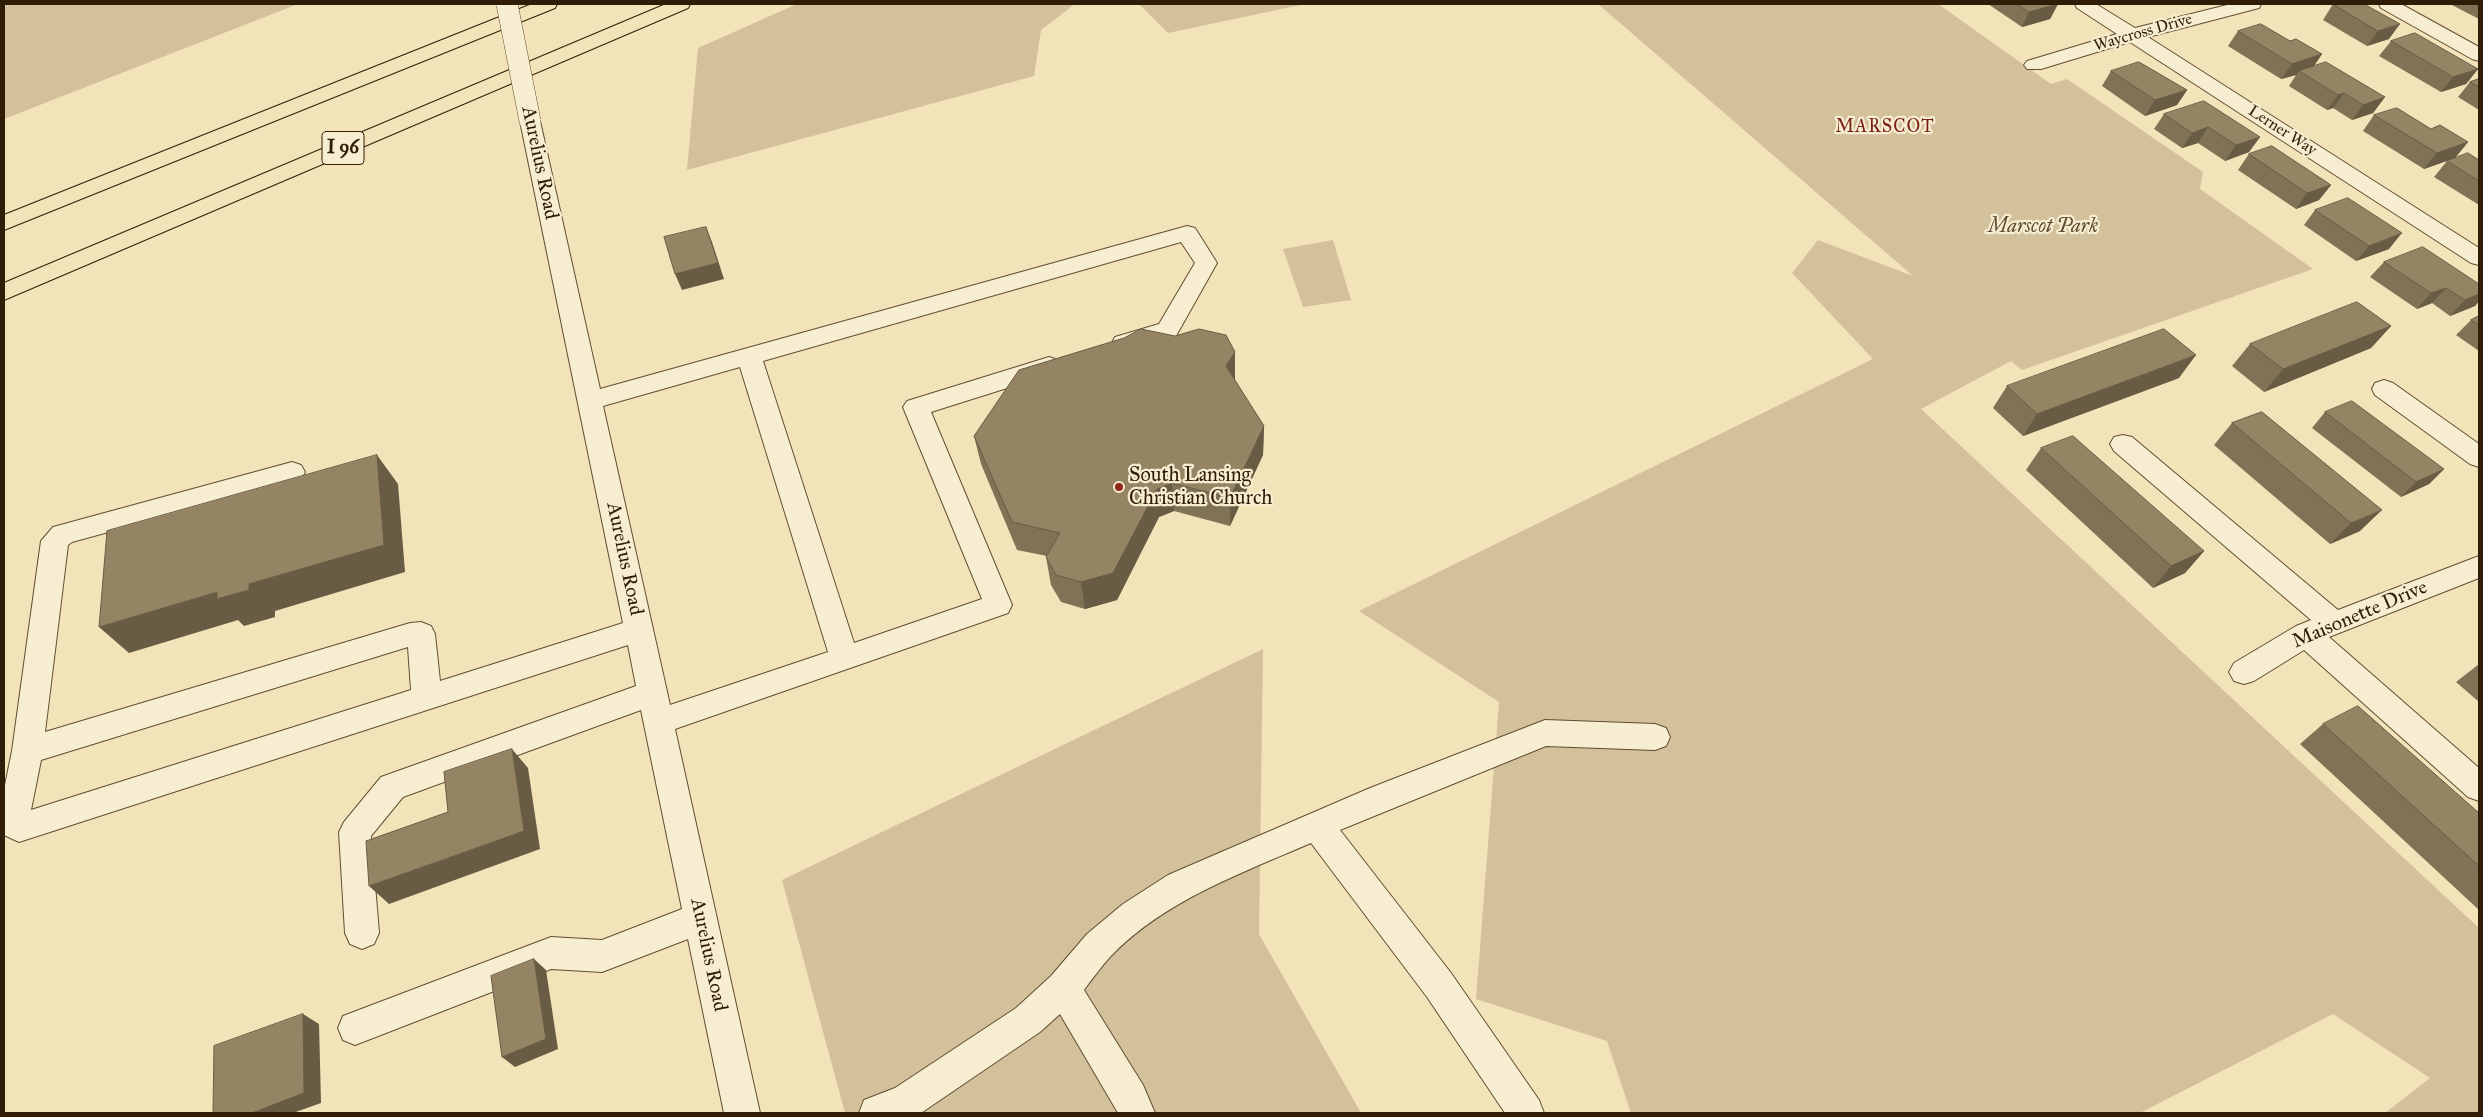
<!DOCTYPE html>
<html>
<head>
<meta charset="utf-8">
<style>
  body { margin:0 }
  #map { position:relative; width:2483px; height:1117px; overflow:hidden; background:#f3e3b8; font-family:"IM FELL Great Primer",serif }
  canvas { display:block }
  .frame { position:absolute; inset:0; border:5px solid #301d07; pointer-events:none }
</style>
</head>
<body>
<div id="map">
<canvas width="2483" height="1117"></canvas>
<div class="frame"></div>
</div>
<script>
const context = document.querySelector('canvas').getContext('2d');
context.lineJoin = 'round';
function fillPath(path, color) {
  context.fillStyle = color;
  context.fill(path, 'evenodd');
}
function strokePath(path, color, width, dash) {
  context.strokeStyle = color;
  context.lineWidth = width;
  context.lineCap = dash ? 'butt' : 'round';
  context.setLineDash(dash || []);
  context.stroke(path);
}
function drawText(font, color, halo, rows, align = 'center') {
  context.font = font + ' "IM FELL Great Primer",serif';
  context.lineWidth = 4.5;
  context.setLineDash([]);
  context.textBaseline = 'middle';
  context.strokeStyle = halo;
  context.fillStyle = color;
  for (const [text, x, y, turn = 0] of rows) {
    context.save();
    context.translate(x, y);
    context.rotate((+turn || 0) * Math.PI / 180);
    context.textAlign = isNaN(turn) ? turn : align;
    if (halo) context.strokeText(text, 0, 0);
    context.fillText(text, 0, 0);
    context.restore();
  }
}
fillPath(new Path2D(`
  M 4,4 L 298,4 L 4,119 Z
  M 797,4 L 1075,4 L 1041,30 L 1034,76 L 687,170 L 698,48 Z
  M 1139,4 L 1305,4 L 1168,33 Z
  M 1598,4 L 1938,4 L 2051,84 L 2067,79 L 2203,172 L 2200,189 L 2313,269 L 2022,370 L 2011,361 L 1921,409 L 2479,928 L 2479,1113 L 2385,1113 L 2430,1078 L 2333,1014 L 2140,1113 L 1631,1113 L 1607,1041 L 1476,999 L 1499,702 L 1359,611 L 1873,359 L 1792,273 L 1818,240 L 1913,276 Z
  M 1333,240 L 1351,300 L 1303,307 L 1283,249 Z
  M 1263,649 L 1259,934 L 1361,1113 L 845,1113 L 782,880 Z`), '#d2c19a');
const minor = new Path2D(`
  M 2075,4 L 2096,4 L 2135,28 L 2231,4 L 2261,4 L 2259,8 L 2148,37 L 2479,248 L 2479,265 L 2471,263 L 2130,42 L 2041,69 L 2027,69 L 2024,65 L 2027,61 L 2117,34 L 2077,8 Z
  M 2379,4 L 2401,4 L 2479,47 L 2479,61 L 2472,59 L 2381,8 Z
  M 530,115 L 537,117 L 540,121 L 600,389 L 1187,226 L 1195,228 L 1217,263 L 1176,336 L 1124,351 L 1115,349 L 1112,343 L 1115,337 L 1159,324 L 1195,263 L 1181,242 L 763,361 L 854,643 L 982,599 L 903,407 L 907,401 L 1049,357 L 1058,360 L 1061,366 L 1058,372 L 931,412 L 1012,605 L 1008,613 L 675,729 L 760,1113 L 724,1113 L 688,939 L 602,972 L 551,969 L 355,1045 L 343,1040 L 338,1028 L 343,1016 L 551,937 L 602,940 L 682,909 L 641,710 L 403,797 L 371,836 L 379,933 L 374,944 L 362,949 L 350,944 L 345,933 L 339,832 L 344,822 L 381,777 L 636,686 L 628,645 L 19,842 L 4,835 L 4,790 L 12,751 L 41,541 L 53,527 L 292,462 L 301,465 L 305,472 L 301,479 L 292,482 L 72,542 L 68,545 L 45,732 L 410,623 L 421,622 L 431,626 L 435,634 L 440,681 L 623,623 L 520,121 L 523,117 ZM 740,367 L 828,652 L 670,705 L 603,406 ZM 408,647 L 411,690 L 31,810 L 41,760 Z
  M 2384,380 L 2393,383 L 2479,444 L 2479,467 L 2470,464 L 2375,395 L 2372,389 L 2375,383 Z
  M 2123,435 L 2132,437 L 2338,610 L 2479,556 L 2479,578 L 2329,637 L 2479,768 L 2479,801 L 2468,797 L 2304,650 L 2254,681 L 2244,684 L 2234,681 L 2229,672 L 2234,663 L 2296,626 L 2311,620 L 2114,451 L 2110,444 L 2114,437 Z
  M 1545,720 L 1655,724 L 1666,728 L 1670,737 L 1666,746 L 1655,750 L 1546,746 L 1340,830 L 1451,973 L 1539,1100 L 1544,1113 L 1505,1113 L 1427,997 L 1311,843 C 1242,873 1163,901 1110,957 C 1101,967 1092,979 1084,990 L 1143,1085 L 1155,1113 L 1118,1113 L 1060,1014 L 1040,1032 L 921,1113 L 859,1113 L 864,1100 L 895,1088 L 1016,1008 L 1051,976 L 1087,934 L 1123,904 L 1168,875 L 1370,788 Z`);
const highway = new Path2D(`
  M 532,4 L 557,4 L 555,8 L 4,230 L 4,215 Z
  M 666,4 L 690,4 L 688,8 L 4,300 L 4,283 Z`);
strokePath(minor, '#614e33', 2);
strokePath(highway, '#301d07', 2);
fillPath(minor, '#f7edd1');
fillPath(highway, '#f3e3b8');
const minorBridge = new Path2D(`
  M 507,4 L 530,121`);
strokePath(minorBridge, '#614e33', 22, []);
strokePath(minorBridge, '#f7edd1', 21);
fillPath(new Path2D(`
  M 1988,4 L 2058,4 L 2050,19 L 2022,27 Z
  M 2333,4 L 2364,4 L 2389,39 L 2367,46 L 2323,20 Z
  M 2450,4 L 2479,4 L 2479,19 Z
  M 2238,31 L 2290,41 L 2322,54 L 2314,66 L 2385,97 L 2373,113 L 2352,120 L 2333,108 L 2327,110 L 2289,86 L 2296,75 L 2281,79 L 2228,46 Z
  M 2391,41 L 2478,69 L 2466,84 L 2441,92 L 2379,56 Z
  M 2111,71 L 2187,90 L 2177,105 L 2145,116 L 2102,86 Z
  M 2479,79 L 2479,110 L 2458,97 L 2470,82 Z
  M 2164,114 L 2260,137 L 2249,152 L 2225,161 L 2198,143 L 2182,148 L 2154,129 Z
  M 2374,115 L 2431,129 L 2468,142 L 2455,158 L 2424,169 L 2363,131 Z
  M 2249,154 L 2331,185 L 2319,200 L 2296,209 L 2238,170 Z
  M 2479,160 L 2479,205 L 2434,177 L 2447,161 Z
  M 2315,210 L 2389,249 L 2356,261 L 2304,225 Z
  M 2384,262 L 2479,284 L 2479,301 L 2475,306 L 2450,316 L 2432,303 L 2417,309 L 2370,277 Z
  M 2479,316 L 2479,351 L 2456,335 L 2471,320 Z
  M 2391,326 L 2371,348 L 2264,392 L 2232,366 L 2250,344 Z
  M 1235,352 L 1235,380 L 1264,426 L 1263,455 L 1230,526 L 1174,511 L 1159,517 L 1117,600 L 1085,609 L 1061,602 L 1051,585 L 1046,557 L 1047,556 L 1017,550 L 981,464 L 974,436 Z
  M 2179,378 L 2023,436 L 1993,408 L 2007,386 Z
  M 2262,412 L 2360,531 L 2330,544 L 2214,445 L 2232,423 Z
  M 2325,412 L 2444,469 L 2429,484 L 2401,497 L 2312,428 Z
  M 2041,448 L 2204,551 L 2185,573 L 2153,588 L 2026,470 Z
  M 2479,664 L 2479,702 L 2456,682 Z
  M 2323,724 L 2479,813 L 2479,910 L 2300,744 Z`), '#807255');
fillPath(new Path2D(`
  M 2058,4 L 2050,19 L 2022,27 L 2029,12 Z
  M 2400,24 L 2389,39 L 2367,46 L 2378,31 Z
  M 2322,54 L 2311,70 L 2299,71 L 2296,75 L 2281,79 L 2292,64 Z
  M 2478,69 L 2466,84 L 2441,92 L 2453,77 Z
  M 2187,90 L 2177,105 L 2145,116 L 2155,100 Z
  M 2344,93 L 2333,108 L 2327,110 L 2338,95 Z
  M 2385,97 L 2373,113 L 2352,120 L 2363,105 Z
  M 2208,127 L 2198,143 L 2182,148 L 2192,133 Z
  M 2260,137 L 2249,152 L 2225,161 L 2236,145 Z
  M 2468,142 L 2455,158 L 2424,169 L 2437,153 Z
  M 2331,185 L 2319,200 L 2296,209 L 2307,193 Z
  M 706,227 L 712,242 L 724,279 L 682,290 L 675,274 Z
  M 2402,233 L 2389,249 L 2356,261 L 2369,246 Z
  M 2446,288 L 2432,303 L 2417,309 L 2431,293 Z
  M 2479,294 L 2479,301 L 2475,306 L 2450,316 L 2465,300 Z
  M 2391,326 L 2371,348 L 2264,392 L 2283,369 Z
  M 1235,352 L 1235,381 L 1226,366 Z
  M 2196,355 L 2179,378 L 2023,436 L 2037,414 Z
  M 1264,426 L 1263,455 L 1230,526 L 1230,498 Z
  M 377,455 L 398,484 L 405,572 L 275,611 L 275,617 L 244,626 L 238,620 L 129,653 L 99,627 L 217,592 L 249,584 Z
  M 2444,469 L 2429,484 L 2401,497 L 2416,482 Z
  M 1172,483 L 1174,511 L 1159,517 L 1117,600 L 1085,609 L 1081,582 L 1157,489 Z
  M 2382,510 L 2360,531 L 2330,544 L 2351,523 Z
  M 2204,551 L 2185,573 L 2153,588 L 2171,566 Z
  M 512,749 L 528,768 L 540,849 L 389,904 L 369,886 L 524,831 Z
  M 534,959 L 546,970 L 558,1049 L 515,1067 L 502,1057 Z
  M 303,1014 L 319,1024 L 321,1103 L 293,1113 L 252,1113 Z`), '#685c45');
const building = new Path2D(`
  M 2017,4 L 2058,4 L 2029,12 Z
  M 2333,4 L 2364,4 L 2400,24 L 2378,31 Z
  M 2261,24 L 2290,41 L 2296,39 L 2322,54 L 2292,64 L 2238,31 Z
  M 2415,33 L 2478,69 L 2453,77 L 2391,41 Z
  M 2139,62 L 2187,90 L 2155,100 L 2111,71 Z
  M 2326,62 L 2385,97 L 2363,105 L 2344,93 L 2338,95 L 2299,71 Z
  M 2479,79 L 2479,87 L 2470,82 Z
  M 2204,101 L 2260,137 L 2236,145 L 2208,127 L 2192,133 L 2164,114 Z
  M 2397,108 L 2431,129 L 2440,125 L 2468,142 L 2437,153 L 2374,115 Z
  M 2272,146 L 2331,185 L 2307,193 L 2249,154 Z
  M 2468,153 L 2479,160 L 2479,181 L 2447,161 Z
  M 2348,198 L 2402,233 L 2369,246 L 2315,210 Z
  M 706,227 L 718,263 L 675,274 L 664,237 Z
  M 2423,247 L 2479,284 L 2479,294 L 2465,300 L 2446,288 L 2431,293 L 2384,262 Z
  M 2357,302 L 2391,326 L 2283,369 L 2250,344 Z
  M 2479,316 L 2479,325 L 2471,320 Z
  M 1141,329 L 1175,336 L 1199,329 L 1226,335 L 1235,352 L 1226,366 L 1264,426 L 1230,498 L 1172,483 L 1157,489 L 1113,573 L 1081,582 L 1056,575 L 1046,557 L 1060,533 L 1012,522 L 974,436 L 1019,370 L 1124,338 Z
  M 2164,329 L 2196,355 L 2037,414 L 2007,386 Z
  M 2352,401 L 2444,469 L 2416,482 L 2325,412 Z
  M 2262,412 L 2382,510 L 2351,523 L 2232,423 Z
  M 2073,436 L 2204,551 L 2171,566 L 2041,448 Z
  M 377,455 L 384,545 L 249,584 L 249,590 L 217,599 L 217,592 L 99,627 L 107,531 Z
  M 2358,706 L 2479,813 L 2479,866 L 2323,724 Z
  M 512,749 L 524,831 L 369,886 L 366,841 L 448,812 L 444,772 Z
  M 534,959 L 546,1039 L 502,1057 L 491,976 Z
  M 303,1014 L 304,1093 L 252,1113 L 213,1113 L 214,1046 Z`);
fillPath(building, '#958463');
strokePath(building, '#685c45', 1);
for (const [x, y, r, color] of [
  [1119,487,5,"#8f2418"]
]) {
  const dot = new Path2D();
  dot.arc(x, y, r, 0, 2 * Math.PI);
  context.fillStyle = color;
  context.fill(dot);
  strokePath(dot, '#f7edd1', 2);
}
drawText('16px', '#301d07', '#f7edd1', [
  ["Waycross Drive",2143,33,-16],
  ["Lerner Way",2282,131,33]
]);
context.letterSpacing = '1px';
drawText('18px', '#7a1f14', '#f7edd1', [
  ["MARSCOT",1885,128]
]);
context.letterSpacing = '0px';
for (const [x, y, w] of [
  [343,148,42]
]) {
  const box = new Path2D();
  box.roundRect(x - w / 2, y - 16.5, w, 33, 4);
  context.fillStyle = '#f7edd1';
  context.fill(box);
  strokePath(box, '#301d07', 1);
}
drawText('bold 19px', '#301d07', null, [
  ["I 96",343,148]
]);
drawText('20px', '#301d07', '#f7edd1', [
  ["Aurelius Road",539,163,78],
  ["Aurelius Road",624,559,78],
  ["Maisonette Drive",2360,615,-23],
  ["Aurelius Road",708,955,78]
]);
drawText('italic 20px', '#614e33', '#f7edd1', [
  ["Marscot Park",2043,227]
]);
drawText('20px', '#301d07', '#f7edd1', [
  ["South Lansing",1129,476],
  ["Christian Church",1129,499]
], 'left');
</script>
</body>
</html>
